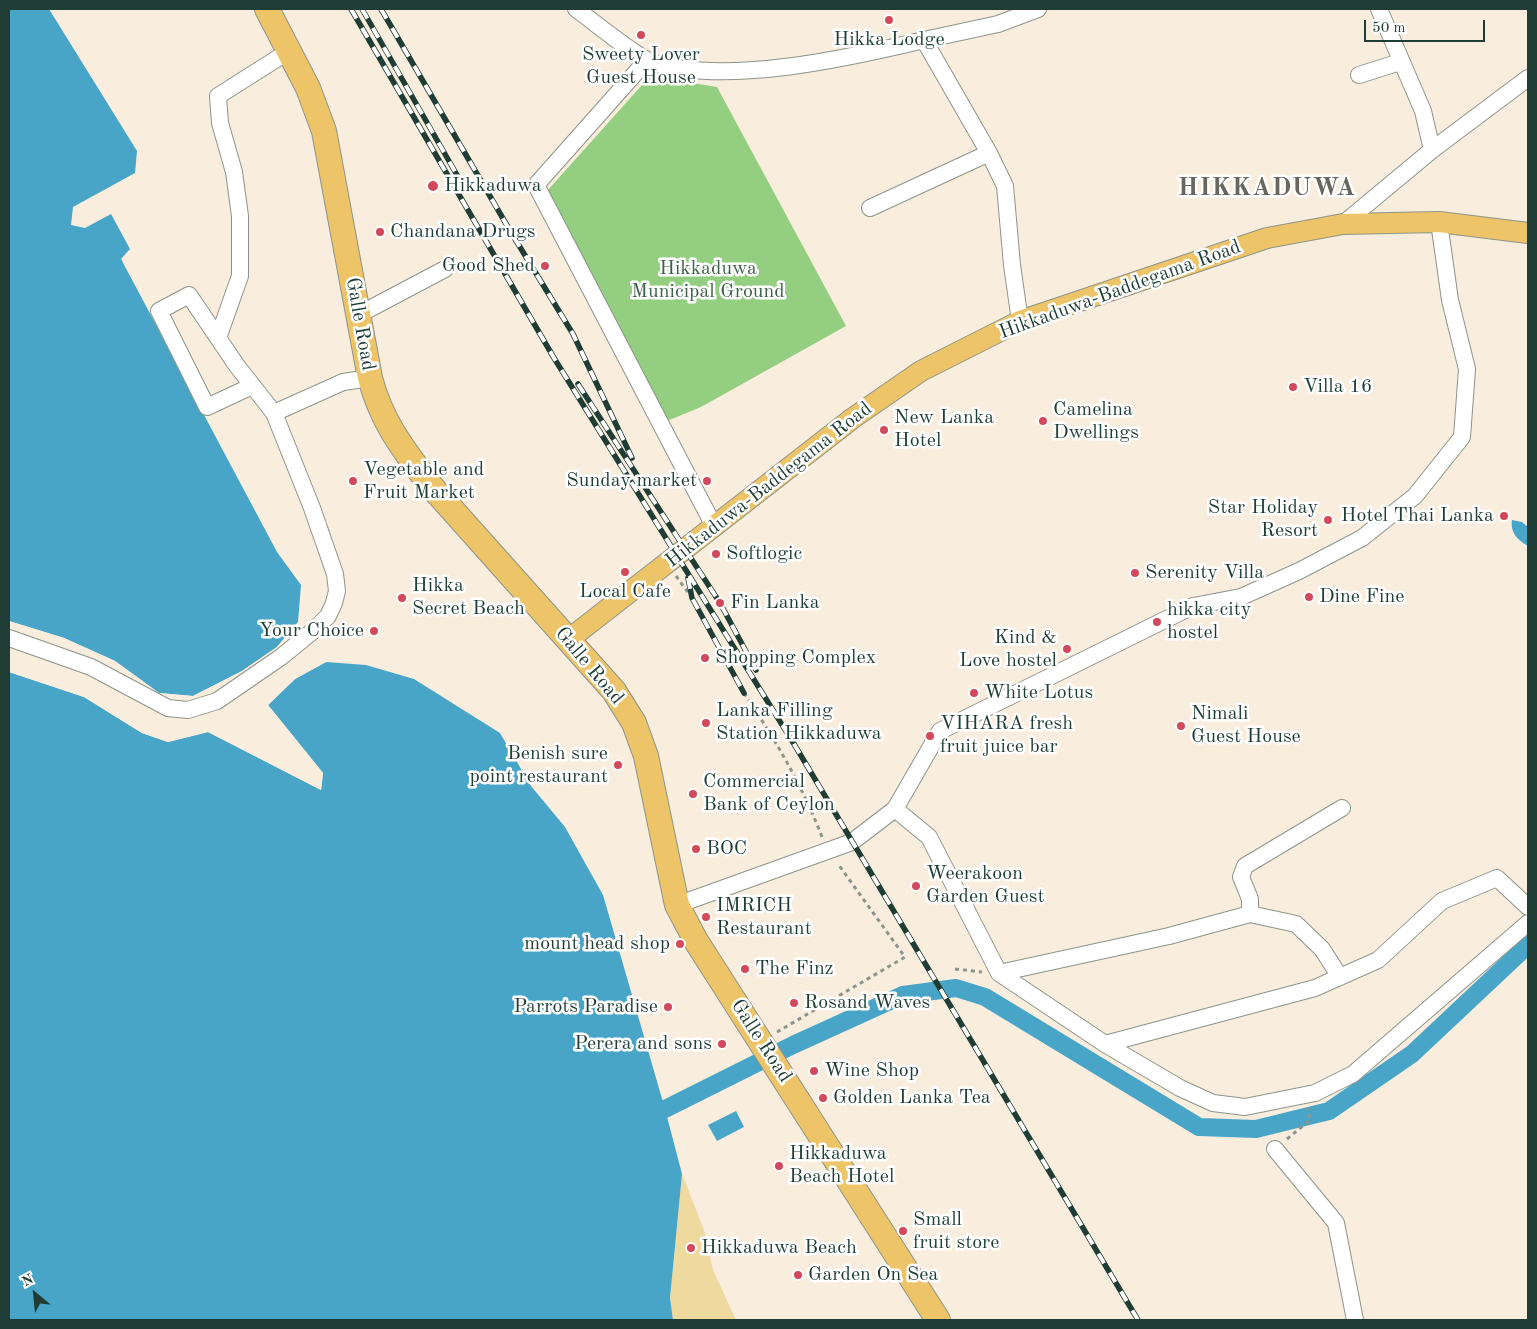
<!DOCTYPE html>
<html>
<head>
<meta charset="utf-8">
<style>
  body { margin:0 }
  #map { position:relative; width:1537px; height:1329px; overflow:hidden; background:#f9edde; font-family:"Old Standard TT",serif }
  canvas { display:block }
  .frame { position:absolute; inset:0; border:10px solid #1f3d34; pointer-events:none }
  .north { position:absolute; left:10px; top:1269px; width:50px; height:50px; -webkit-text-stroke:4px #fff; paint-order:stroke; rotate:332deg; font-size:14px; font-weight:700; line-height:20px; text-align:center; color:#1f3d34 }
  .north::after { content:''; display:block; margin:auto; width:18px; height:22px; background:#1f3d34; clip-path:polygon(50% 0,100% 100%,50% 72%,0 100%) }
  .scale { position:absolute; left:1364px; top:20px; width:121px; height:22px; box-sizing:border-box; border:2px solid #1f3d34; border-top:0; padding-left:6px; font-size:15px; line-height:18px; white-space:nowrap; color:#1f3d34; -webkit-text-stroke:4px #fff; paint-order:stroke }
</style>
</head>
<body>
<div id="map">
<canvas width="1537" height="1329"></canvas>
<div class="frame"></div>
<div class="north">N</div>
<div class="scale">50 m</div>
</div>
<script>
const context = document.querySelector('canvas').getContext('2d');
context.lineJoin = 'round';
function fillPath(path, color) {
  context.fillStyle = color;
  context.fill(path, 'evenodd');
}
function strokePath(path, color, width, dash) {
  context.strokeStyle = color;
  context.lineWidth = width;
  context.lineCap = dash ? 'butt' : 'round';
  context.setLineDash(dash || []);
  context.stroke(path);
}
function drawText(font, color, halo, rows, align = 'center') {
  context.font = font + ' "Old Standard TT",serif';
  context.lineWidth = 5;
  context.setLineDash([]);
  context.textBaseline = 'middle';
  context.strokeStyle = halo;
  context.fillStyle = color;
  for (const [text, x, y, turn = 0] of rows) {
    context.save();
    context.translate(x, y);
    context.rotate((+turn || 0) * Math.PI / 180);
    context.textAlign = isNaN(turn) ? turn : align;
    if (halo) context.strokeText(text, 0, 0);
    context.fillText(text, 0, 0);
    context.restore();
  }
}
fillPath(new Path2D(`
  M 650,76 L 717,87 L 846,326 L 701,407 L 667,421 L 547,191 Z`), '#94ce81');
fillPath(new Path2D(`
  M 682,1174 L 704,1230 L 713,1270 L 736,1320 L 673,1320 L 670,1298 Z`), '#eeda9e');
fillPath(new Path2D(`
  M 9,9 L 49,9 L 137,151 L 135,173 L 73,207 L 71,225 L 85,228 L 111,214 L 130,249 L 121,259 L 277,552 L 301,585 L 298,622 L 277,647 L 242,671 L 193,696 L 159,693 L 115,661 L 64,638 L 9,621 Z
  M 1512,520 L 1522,522 L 1528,527 L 1528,546 C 1518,540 1510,533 1512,520 Z
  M 326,662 L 366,665 L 414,679 L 500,733 L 531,786 L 565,827 L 603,895 L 665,1109 L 682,1174 L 670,1298 L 673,1320 L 9,1320 L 9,672 L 84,697 L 142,733 L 168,742 L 208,732 L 321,790 L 323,773 L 268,705 L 295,679 Z
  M 736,1111 L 744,1127 L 717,1141 L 708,1125 Z`), '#48a5c7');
fillPath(new Path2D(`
  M 9,621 L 64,638 L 115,661 L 159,693 L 193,696 L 242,671 L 277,647 L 298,622 L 299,624 L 278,649 L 243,674 L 193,699 L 158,695 L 114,663 L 63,640 L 9,624 Z
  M 325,660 L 326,662 L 295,679 L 268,705 L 323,773 L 321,790 L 208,732 L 168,742 L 142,733 L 84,697 L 9,672 L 9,669 L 85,695 L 143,731 L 168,739 L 209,729 L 319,787 L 321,774 L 265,705 L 293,677 Z`), '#f9edde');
strokePath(new Path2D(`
  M 665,1109 L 793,1045 L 903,995 L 956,988 L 985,997 L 1199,1127 L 1256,1129 L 1329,1111 L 1412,1054 L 1528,945`), '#48a5c7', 18);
const minor = new Path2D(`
  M 576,9 C 593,21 637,58 654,63 C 729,85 849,58 924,40 L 989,153 L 1005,186 L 1012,265 L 1020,321
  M 1379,9 L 1423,111 L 1432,150
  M 924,40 L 998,24 L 1038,9
  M 647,60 L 536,185 L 715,528
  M 1359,75 L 1400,62
  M 870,208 L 989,153
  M 1343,224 L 1432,150 L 1528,78
  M 358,315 L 445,269
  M 218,338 L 240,276 L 240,216 L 234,172 L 220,123 L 218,96 L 289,51
  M 252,386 L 207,407 L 159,311 L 189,295 L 237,366 L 274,413
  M 9,638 L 91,667 L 168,708 L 188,710 L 217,701 L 281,657 L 313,631 L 328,616 L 334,603 L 337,591 L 335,574 L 312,508 L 274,413 L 343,382 L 370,378
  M 895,809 L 929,837 L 999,973 L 1105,1044 L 1180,1088 L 1213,1103 L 1245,1107 L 1315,1093 L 1353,1074 L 1528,923
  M 677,905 L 852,842 L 895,809 L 940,731 L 1193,606 L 1241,597 L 1299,571 L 1362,538 L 1415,496 L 1462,437 L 1467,369 L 1450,300 L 1439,222
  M 1250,914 L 1250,899 L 1241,877 L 1245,866 L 1342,808
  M 999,973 L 1169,936 L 1250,914 L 1296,924 L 1322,949 L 1340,977
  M 1105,1044 L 1315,988 L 1378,960 L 1442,901 L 1497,878 L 1528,907
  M 1275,1149 L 1336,1223 L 1355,1320`);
const major = new Path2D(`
  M 568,640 L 853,418 L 921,371 L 1020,321 L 1267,238 L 1343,224 L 1439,222 L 1528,233`);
const highway = new Path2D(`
  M 267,9 L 308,88 L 324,131 L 370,378 C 382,423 404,450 431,486 L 614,691 L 634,723 L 646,756 L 677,905 L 696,941 L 938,1320`);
strokePath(minor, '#8c9589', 18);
strokePath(major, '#8c9589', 22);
strokePath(highway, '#8c9589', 26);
strokePath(new Path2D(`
  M 676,576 L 692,598
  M 744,693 C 775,739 802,785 822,837
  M 955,969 L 982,972
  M 777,1032 L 905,957 L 838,864
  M 1287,1139 L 1310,1120 L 1308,1108`), '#8c9589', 3, [4, 4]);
strokePath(minor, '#fff', 16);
strokePath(major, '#eec469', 20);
strokePath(highway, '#eec469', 24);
const rail = new Path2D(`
  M 351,9 L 554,358 L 794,744 L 1138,1320
  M 362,9 L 465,189
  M 381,9 L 512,234 L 573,334 L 632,458
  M 578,384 L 720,603 L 756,670
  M 688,578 L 692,598 L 744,693`);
strokePath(rail, '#1f3d34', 5.5);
strokePath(rail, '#fff', 4, [11]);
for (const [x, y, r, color] of [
  [889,20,5,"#d1495b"],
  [641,35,5,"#d1495b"],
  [433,186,6,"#d1495b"],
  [380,232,5,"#d1495b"],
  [545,266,5,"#d1495b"],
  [1293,387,5,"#d1495b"],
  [1043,421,5,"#d1495b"],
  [884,430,5,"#d1495b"],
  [353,481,5,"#d1495b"],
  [707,481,5,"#d1495b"],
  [1504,516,5,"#d1495b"],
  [1328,520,5,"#d1495b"],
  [716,554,5,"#d1495b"],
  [625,572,5,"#d1495b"],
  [1135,573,5,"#d1495b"],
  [1309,597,5,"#d1495b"],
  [402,598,5,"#d1495b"],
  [720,603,5,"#d1495b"],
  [1157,622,5,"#d1495b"],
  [374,631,5,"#d1495b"],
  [1067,649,5,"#d1495b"],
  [705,658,5,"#d1495b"],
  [974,693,5,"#d1495b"],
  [706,723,5,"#d1495b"],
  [1181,726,5,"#d1495b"],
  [930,736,5,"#d1495b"],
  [618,765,5,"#d1495b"],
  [693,794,5,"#d1495b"],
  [696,849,5,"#d1495b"],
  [916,886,5,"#d1495b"],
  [706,917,5,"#d1495b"],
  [680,944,5,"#d1495b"],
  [745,969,5,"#d1495b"],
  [794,1003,5,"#d1495b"],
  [668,1007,5,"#d1495b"],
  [722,1044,5,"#d1495b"],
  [814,1071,5,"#d1495b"],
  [823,1098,5,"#d1495b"],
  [779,1166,5,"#d1495b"],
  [903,1231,5,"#d1495b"],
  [691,1248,5,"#d1495b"],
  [798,1275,5,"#d1495b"]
]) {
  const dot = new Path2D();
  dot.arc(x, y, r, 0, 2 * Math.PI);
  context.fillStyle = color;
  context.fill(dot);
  strokePath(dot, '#fff', 2);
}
drawText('20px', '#1f3d34', '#fff', [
  ["Hikka Lodge",889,40,"center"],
  ["Sweety Lover",641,55,"center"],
  ["Guest House",641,78,"center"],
  ["Hikkaduwa",444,186],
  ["Chandana Drugs",390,232],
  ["Good Shed",535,266,"right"],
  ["Villa 16",1303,387],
  ["Camelina",1053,410],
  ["Dwellings",1053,433],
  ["New Lanka",894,418],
  ["Hotel",894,441],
  ["Vegetable and",363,470],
  ["Fruit Market",363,493],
  ["Sunday market",697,481,"right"],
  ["Star Holiday",1318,508,"right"],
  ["Resort",1318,531,"right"],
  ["Hotel Thai Lanka",1494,516,"right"],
  ["Softlogic",726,554],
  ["Serenity Villa",1145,573],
  ["Hikka",412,586],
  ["Secret Beach",412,609],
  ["Local Cafe",625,592,"center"],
  ["Dine Fine",1319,597],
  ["Fin Lanka",730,603],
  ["hikka city",1167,610],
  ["hostel",1167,633],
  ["Your Choice",364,631,"right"],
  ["Kind &",1057,638,"right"],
  ["Love hostel",1057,661,"right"],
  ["Shopping Complex",715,658],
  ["White Lotus",984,693],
  ["Lanka Filling",716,711],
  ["Station Hikkaduwa",716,734],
  ["Nimali",1191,714],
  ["Guest House",1191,737],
  ["VIHARA fresh",940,724],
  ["fruit juice bar",940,747],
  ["Benish sure",608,754,"right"],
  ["point restaurant",608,777,"right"],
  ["Commercial",703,782],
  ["Bank of Ceylon",703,805],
  ["BOC",706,849],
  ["Weerakoon",926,874],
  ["Garden Guest",926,897],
  ["IMRICH",716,906],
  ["Restaurant",716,929],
  ["mount head shop",670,944,"right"],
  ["The Finz",755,969],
  ["Rosand Waves",804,1003],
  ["Parrots Paradise",658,1007,"right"],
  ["Perera and sons",712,1044,"right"],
  ["Wine Shop",824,1071],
  ["Golden Lanka Tea",833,1098],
  ["Hikkaduwa",789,1154],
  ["Beach Hotel",789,1177],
  ["Small",913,1220],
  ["fruit store",913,1243],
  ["Hikkaduwa Beach",701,1248],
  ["Garden On Sea",808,1275]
], 'left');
drawText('20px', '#3c6147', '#fff', [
  ["Hikkaduwa",708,269],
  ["Municipal Ground",708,292]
]);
drawText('20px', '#1f3d34', '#fff', [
  ["Hikkaduwa-Baddegama Road",1120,290,-20],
  ["Galle Road",360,324,80],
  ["Hikkaduwa-Baddegama Road",769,485,-38],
  ["Galle Road",589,666,50],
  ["Galle Road",761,1041,57]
]);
context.letterSpacing = '1px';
drawText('bold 25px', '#67665f', '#fff', [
  ["HIKKADUWA",1267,188]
]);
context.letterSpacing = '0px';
</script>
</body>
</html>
